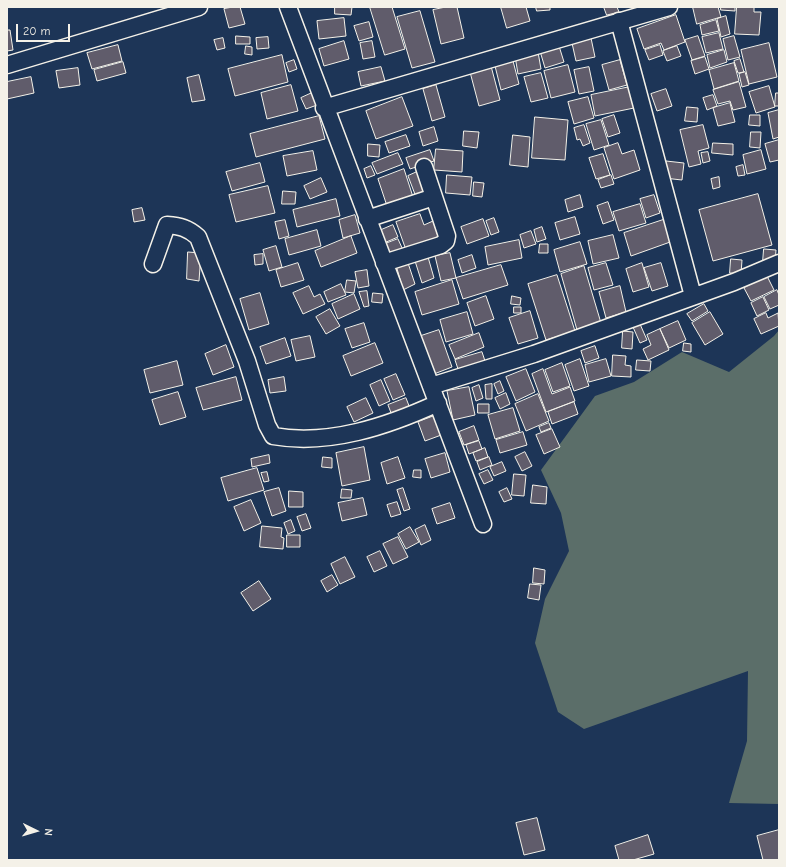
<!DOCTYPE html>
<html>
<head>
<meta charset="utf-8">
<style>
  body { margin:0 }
  #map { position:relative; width:786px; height:867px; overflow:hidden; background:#1d3557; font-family:"Comic Neue",sans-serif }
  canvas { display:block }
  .frame { position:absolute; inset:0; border:8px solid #f4f1e8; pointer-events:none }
  .north { position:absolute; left:16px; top:811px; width:40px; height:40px; -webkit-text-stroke:3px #1d3557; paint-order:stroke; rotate:95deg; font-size:11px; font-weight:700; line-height:16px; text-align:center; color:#f4f1e8 }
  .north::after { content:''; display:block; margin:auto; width:14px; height:18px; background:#f4f1e8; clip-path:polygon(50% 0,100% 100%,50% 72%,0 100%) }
  .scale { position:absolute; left:16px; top:24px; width:54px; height:18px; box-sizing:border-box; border:2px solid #f4f1e8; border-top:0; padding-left:5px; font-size:12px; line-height:14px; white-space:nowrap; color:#f4f1e8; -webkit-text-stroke:3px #1d3557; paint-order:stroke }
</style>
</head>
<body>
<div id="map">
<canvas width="786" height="867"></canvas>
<div class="frame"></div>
<div class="north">N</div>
<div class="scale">20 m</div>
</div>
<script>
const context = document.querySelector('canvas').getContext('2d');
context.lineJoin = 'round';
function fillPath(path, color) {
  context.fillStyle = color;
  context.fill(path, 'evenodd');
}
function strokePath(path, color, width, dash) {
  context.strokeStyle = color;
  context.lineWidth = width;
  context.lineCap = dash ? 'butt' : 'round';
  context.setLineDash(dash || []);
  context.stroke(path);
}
fillPath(new Path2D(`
  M 779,330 L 779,804 L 729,803 L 747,741 L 748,671 L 584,729 L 558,712 L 535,643 L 545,599 L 569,551 L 561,513 L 541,470 L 595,396 L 634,382 L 682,352 L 729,372 L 774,336 Z`), '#5b6e69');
const building = new Path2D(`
  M 233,7 L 240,7 L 245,24 L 229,28 L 224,9 Z
  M 335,7 L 352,7 L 351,15 L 335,14 Z
  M 370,7 L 392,7 L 405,49 L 385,55 Z
  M 446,7 L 457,7 L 464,38 L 441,44 L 433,10 Z
  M 501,7 L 526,7 L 530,21 L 507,28 Z
  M 536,7 L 550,7 L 550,10 L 537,11 Z
  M 604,7 L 617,7 L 619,12 L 607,15 Z
  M 693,7 L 718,7 L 721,17 L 697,24 Z
  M 721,7 L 735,7 L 735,11 L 721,10 Z
  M 737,7 L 754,7 L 754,12 L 761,12 L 759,35 L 735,34 Z
  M 420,11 L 435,62 L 412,68 L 397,17 Z
  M 676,15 L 685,42 L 664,50 L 661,43 L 644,49 L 637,29 Z
  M 726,16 L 730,34 L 721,37 L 717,19 Z
  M 344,18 L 346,36 L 319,39 L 317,21 Z
  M 716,20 L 719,31 L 702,35 L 700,25 Z
  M 369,22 L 373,37 L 359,41 L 354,26 Z
  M 7,30 L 10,30 L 13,50 L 7,51 Z
  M 719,33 L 723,49 L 706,53 L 702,37 Z
  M 236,36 L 250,37 L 250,44 L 236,44 Z
  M 698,36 L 705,56 L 692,60 L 685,40 Z
  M 734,36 L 740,57 L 728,60 L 723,39 Z
  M 268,37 L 269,48 L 257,49 L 256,38 Z
  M 223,38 L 225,48 L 217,50 L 214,40 Z
  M 591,38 L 595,57 L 576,61 L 572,43 Z
  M 344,41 L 349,59 L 324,66 L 319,49 Z
  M 372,41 L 375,57 L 363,59 L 360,43 Z
  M 769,43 L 777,77 L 749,84 L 741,50 Z
  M 118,45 L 122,61 L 92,69 L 87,53 Z
  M 660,45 L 663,55 L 649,60 L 645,50 Z
  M 246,46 L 252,47 L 252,55 L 245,54 Z
  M 559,46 L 564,62 L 545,68 L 540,51 Z
  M 677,46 L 681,56 L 667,61 L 663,51 Z
  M 724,50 L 727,62 L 710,68 L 707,55 Z
  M 538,52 L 541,69 L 518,74 L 515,56 Z
  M 282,55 L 288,82 L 235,96 L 228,69 Z
  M 705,57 L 709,69 L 695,74 L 691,61 Z
  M 740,59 L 744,72 L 738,73 L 734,61 Z
  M 294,60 L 297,69 L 289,72 L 286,63 Z
  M 620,60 L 627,85 L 609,90 L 602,65 Z
  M 513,61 L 519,84 L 501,90 L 495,66 Z
  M 123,62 L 126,73 L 97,81 L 94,70 Z
  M 734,63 L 739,81 L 714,89 L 709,70 Z
  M 568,65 L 575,92 L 551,98 L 544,71 Z
  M 491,66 L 500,100 L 479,106 L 470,72 Z
  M 381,67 L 385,81 L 361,86 L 358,72 Z
  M 589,67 L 594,91 L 579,94 L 574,70 Z
  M 78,68 L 80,85 L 59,88 L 56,71 Z
  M 745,72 L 749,85 L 742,87 L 739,74 Z
  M 541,73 L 548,98 L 531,102 L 524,77 Z
  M 199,75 L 205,100 L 192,102 L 187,78 Z
  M 31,77 L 34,93 L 7,99 L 7,82 Z
  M 739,82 L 746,107 L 733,110 L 730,101 L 718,104 L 713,90 Z
  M 291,85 L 298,111 L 267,119 L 261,93 Z
  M 436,85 L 445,117 L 432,121 L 423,89 Z
  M 769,86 L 775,107 L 756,113 L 749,92 Z
  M 630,87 L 634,108 L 595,116 L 591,95 Z
  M 666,89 L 672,106 L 657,111 L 651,94 Z
  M 312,93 L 317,105 L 306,109 L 301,98 Z
  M 776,93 L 779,93 L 779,106 L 775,106 Z
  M 713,95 L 717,106 L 707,110 L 703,98 Z
  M 402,97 L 413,126 L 376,139 L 366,111 Z
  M 588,97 L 594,118 L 574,124 L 568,102 Z
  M 730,103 L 735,122 L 718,126 L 713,108 Z
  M 687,107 L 698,108 L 697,122 L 685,121 Z
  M 779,110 L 779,137 L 773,139 L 768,113 Z
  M 614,115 L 620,133 L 608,137 L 602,119 Z
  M 750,115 L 760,115 L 760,126 L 749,125 Z
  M 319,116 L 325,139 L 256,157 L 250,134 Z
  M 535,117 L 568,120 L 565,160 L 532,158 Z
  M 601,120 L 609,145 L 594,150 L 586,124 Z
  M 584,125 L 590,143 L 583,146 L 580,139 L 577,140 L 574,128 Z
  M 703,125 L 709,148 L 698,151 L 701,164 L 689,167 L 680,130 Z
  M 434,127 L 438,141 L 423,146 L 419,132 Z
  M 464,131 L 479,132 L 477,148 L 463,146 Z
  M 751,132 L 761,132 L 760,148 L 750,147 Z
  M 406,135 L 410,146 L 389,153 L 385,142 Z
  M 513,135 L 530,137 L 528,167 L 510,165 Z
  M 779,140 L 779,160 L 770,162 L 765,144 Z
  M 618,143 L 622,154 L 634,150 L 640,170 L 614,179 L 604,148 Z
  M 713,143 L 733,144 L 733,155 L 712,153 Z
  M 368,144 L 380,145 L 379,157 L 368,156 Z
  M 436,149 L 463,151 L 462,172 L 434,170 Z
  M 430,150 L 434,161 L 410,169 L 406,158 Z
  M 761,150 L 766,169 L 747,174 L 743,155 Z
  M 313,151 L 317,170 L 287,176 L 283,156 Z
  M 708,152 L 710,161 L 703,163 L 701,153 Z
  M 398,153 L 403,164 L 377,174 L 372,163 Z
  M 603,154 L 610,175 L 596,179 L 589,158 Z
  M 666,161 L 684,163 L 682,180 L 664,178 Z
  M 260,163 L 265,182 L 232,191 L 226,172 Z
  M 743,165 L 745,175 L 738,176 L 736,167 Z
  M 371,166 L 375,175 L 367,178 L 364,169 Z
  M 404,169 L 414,200 L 388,209 L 378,179 Z
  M 417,172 L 425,193 L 416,197 L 408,176 Z
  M 447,175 L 472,177 L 470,195 L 446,193 Z
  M 611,175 L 614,184 L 601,188 L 598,180 Z
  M 719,177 L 720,187 L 713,189 L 711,179 Z
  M 321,178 L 327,192 L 310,199 L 304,186 Z
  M 474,182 L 484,183 L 482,197 L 473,196 Z
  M 268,186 L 275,213 L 236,222 L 229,195 Z
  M 283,191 L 296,192 L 295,204 L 282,204 Z
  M 758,194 L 772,245 L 713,261 L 699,210 Z
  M 580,195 L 583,207 L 568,212 L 565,200 Z
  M 654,195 L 660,213 L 646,218 L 640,199 Z
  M 336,199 L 340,216 L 297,227 L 293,210 Z
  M 608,202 L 614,220 L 603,224 L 597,206 Z
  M 640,204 L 646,223 L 619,231 L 613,212 Z
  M 142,208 L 145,220 L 134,222 L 132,210 Z
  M 420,214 L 424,225 L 433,221 L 439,239 L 406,250 L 396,222 Z
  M 355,215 L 360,233 L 343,238 L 339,220 Z
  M 575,217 L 580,234 L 560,240 L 555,223 Z
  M 494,218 L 499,232 L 491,235 L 486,221 Z
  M 483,219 L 489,236 L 467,244 L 461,227 Z
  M 666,219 L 673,241 L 631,256 L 624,233 Z
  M 285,220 L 289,236 L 279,239 L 275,222 Z
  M 393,225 L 398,237 L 384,243 L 379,231 Z
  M 542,227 L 546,239 L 537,242 L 534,230 Z
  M 317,230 L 321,246 L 289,255 L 285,239 Z
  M 531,231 L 536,244 L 524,248 L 520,235 Z
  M 613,235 L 619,258 L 593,264 L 588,241 Z
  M 351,236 L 357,253 L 321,267 L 315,251 Z
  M 398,239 L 403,250 L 390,255 L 385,244 Z
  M 519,240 L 522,258 L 488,265 L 485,247 Z
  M 580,242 L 587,264 L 560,272 L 554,250 Z
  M 540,244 L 548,244 L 548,253 L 539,253 Z
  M 276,246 L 282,267 L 269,271 L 263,250 Z
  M 764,249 L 776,250 L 775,263 L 763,262 Z
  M 188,252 L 201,253 L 199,281 L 187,279 Z
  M 450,253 L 456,278 L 441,281 L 435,256 Z
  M 263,254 L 263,264 L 255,265 L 254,255 Z
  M 472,255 L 476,268 L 462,273 L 458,260 Z
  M 428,257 L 434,278 L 422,283 L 415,261 Z
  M 731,259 L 742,260 L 741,274 L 730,273 Z
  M 298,263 L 304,280 L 281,287 L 276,270 Z
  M 408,263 L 415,284 L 403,290 L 396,265 Z
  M 606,263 L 613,285 L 594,290 L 588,268 Z
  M 642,263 L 649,287 L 633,292 L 626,269 Z
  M 661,263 L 668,286 L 652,291 L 644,268 Z
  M 501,265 L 508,285 L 463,299 L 456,278 Z
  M 584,266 L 601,323 L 577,330 L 561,274 Z
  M 367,270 L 369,286 L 358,288 L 355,272 Z
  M 557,275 L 575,331 L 546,340 L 528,284 Z
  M 767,276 L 774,290 L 751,301 L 744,288 Z
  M 347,280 L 356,281 L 354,293 L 345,292 Z
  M 452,280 L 459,304 L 422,315 L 415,292 Z
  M 341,284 L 346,295 L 328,302 L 324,292 Z
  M 309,286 L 314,297 L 320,294 L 325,304 L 303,314 L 293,293 Z
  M 620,286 L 626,312 L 606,318 L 599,292 Z
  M 777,290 L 779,295 L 779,305 L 770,309 L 764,297 Z
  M 367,291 L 369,306 L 364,307 L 359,292 Z
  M 260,293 L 269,324 L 249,330 L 240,299 Z
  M 373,293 L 383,294 L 382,303 L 372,302 Z
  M 354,294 L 360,309 L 338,319 L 332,304 Z
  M 486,296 L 494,319 L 475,326 L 467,303 Z
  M 512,296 L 521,298 L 520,305 L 511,304 Z
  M 763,297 L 769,310 L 757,316 L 751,303 Z
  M 704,304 L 708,311 L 692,321 L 687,314 Z
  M 514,307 L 521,307 L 521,313 L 514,313 Z
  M 330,309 L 340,326 L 326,334 L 316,317 Z
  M 530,311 L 538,338 L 518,344 L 509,318 Z
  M 467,312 L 473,334 L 446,342 L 440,320 Z
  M 710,312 L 723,334 L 705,345 L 692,323 Z
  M 766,313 L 768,318 L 778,313 L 779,326 L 761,334 L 754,319 Z
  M 678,321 L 686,340 L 669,348 L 660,329 Z
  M 364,323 L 370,342 L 352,348 L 345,329 Z
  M 640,324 L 647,340 L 640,343 L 633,327 Z
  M 660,329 L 669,350 L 648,360 L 643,349 L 651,345 L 647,335 Z
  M 439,330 L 452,367 L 434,374 L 421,336 Z
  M 623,331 L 633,332 L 632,349 L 622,348 Z
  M 479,333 L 484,347 L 455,359 L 449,345 Z
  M 310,336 L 315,357 L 296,361 L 291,340 Z
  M 285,338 L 291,356 L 266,364 L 260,347 Z
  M 375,343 L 383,363 L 351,376 L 343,356 Z
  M 684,343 L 691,344 L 691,352 L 683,351 Z
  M 226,345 L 234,367 L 213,375 L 205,354 Z
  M 595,346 L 599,358 L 585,363 L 581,351 Z
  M 482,352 L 485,361 L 458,369 L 455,360 Z
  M 613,355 L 626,356 L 625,365 L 631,366 L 631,377 L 612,376 Z
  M 580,359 L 589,386 L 574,391 L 565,365 Z
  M 606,359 L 611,376 L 589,382 L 585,365 Z
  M 637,360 L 651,361 L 650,371 L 636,370 Z
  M 177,361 L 183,385 L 150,393 L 144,370 Z
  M 562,363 L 570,386 L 553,392 L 545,370 Z
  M 526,369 L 535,392 L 516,401 L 506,377 Z
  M 543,369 L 552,394 L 570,387 L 575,401 L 546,412 L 532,374 Z
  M 396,374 L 405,395 L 393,400 L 384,379 Z
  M 236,377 L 242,400 L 203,410 L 196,388 Z
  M 284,377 L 286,391 L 270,393 L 268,380 Z
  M 381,380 L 390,401 L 379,406 L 370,385 Z
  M 500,381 L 504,391 L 498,394 L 494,384 Z
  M 492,384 L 492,399 L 486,399 L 485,385 Z
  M 479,385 L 483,398 L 476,401 L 472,388 Z
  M 469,387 L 475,415 L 453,420 L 447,391 Z
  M 178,392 L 186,417 L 160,425 L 152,400 Z
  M 506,393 L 510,404 L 500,409 L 495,398 Z
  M 538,394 L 549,421 L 526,431 L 515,404 Z
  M 366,398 L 373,413 L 354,422 L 347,407 Z
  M 406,398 L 411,411 L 393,418 L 388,405 Z
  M 574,402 L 578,414 L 552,424 L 548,412 Z
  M 478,404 L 489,404 L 489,413 L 478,413 Z
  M 513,408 L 520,431 L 495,439 L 488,415 Z
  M 437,415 L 444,434 L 425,441 L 418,422 Z
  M 549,423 L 551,428 L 541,432 L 539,427 Z
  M 474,426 L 479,440 L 464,445 L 459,432 Z
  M 552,429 L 560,447 L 544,454 L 536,435 Z
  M 523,432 L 527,445 L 500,453 L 496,440 Z
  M 479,441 L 482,449 L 469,454 L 466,445 Z
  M 364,447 L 370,480 L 342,486 L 336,453 Z
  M 485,448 L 488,457 L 476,461 L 473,453 Z
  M 525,452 L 532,466 L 522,471 L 515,457 Z
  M 445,453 L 450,472 L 431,478 L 425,459 Z
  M 269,455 L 270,463 L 252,467 L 251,459 Z
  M 323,457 L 332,458 L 332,468 L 322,467 Z
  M 398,457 L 405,478 L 387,484 L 381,463 Z
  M 489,457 L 492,465 L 480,470 L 477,462 Z
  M 502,462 L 506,471 L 494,476 L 490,467 Z
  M 257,468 L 264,490 L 228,501 L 221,478 Z
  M 414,470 L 421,470 L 421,478 L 413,477 Z
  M 488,470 L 493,480 L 484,484 L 479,474 Z
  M 267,472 L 269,481 L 264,482 L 261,473 Z
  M 514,474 L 526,475 L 524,496 L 512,495 Z
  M 533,485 L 547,487 L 546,504 L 531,503 Z
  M 279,488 L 286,511 L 272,516 L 264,492 Z
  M 403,488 L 410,509 L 404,511 L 397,490 Z
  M 507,488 L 512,499 L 504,502 L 499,492 Z
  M 342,489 L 352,490 L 351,498 L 341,498 Z
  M 289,491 L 303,492 L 303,507 L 289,507 Z
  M 363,498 L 367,515 L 342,521 L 338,503 Z
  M 251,500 L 261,523 L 244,531 L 234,507 Z
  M 397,502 L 401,514 L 391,517 L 387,505 Z
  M 450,503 L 455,518 L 437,524 L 432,509 Z
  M 306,514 L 311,528 L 302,531 L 297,517 Z
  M 291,520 L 295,531 L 288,534 L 284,523 Z
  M 425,525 L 431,540 L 421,545 L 415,530 Z
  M 262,526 L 282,528 L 281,537 L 284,538 L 283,549 L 260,547 Z
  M 410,527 L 419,542 L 406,549 L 398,534 Z
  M 287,535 L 300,535 L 300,547 L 287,547 Z
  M 398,537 L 408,557 L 393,564 L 383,544 Z
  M 380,551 L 387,566 L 374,572 L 367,557 Z
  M 345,557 L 355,577 L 340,584 L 331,564 Z
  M 534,568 L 545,570 L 544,584 L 533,583 Z
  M 332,575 L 338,585 L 327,592 L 321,581 Z
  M 259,581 L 271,599 L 253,611 L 241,593 Z
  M 530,584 L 541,585 L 539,600 L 528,598 Z
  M 537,818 L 545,850 L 524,855 L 516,823 Z
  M 779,830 L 779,860 L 763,860 L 757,836 Z
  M 648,835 L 654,854 L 633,860 L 619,860 L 615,846 Z`);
fillPath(building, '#605c6b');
strokePath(building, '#f4f1e8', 1);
const street = new Path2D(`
  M 288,7 L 483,524
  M 619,21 L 693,296
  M 7,65 L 199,7
  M 324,108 L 669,7
  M 367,219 L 434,197 L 424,167
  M 384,263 L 441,245 L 446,241 L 447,236 L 434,197
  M 153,264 L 167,225 C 180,226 188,228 198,237 L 247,361 L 267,425 L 273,436 C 329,446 388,426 438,403
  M 431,386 L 534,354 L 734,282 L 779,263`);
strokePath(street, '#f4f1e8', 19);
strokePath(street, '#1d3557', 16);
</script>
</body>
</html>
